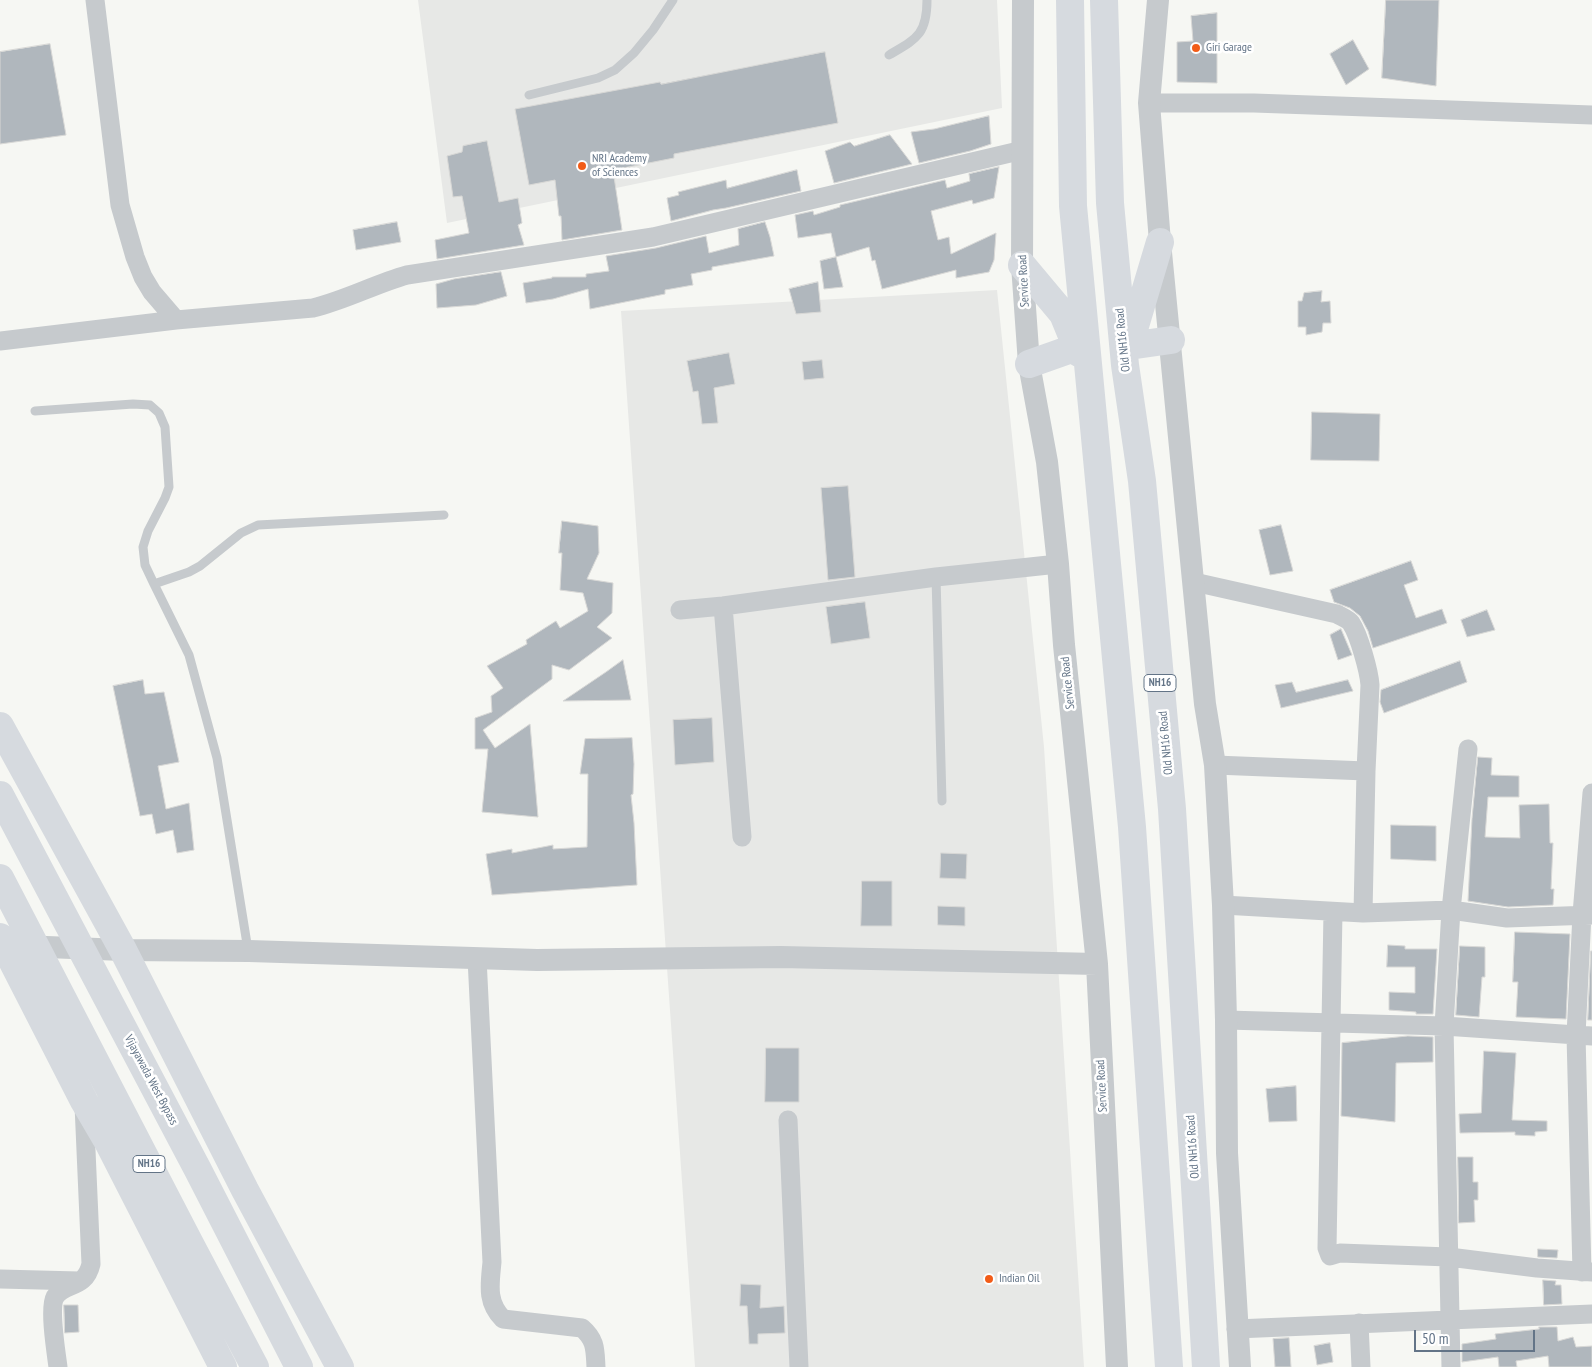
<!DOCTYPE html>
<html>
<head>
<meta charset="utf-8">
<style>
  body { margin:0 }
  #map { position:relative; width:1592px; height:1367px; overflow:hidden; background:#f6f7f3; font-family:"PT Sans Narrow",sans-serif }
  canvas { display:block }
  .scale { position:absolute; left:1414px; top:1330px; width:121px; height:22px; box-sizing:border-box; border:2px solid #637487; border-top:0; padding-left:6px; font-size:15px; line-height:18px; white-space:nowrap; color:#637487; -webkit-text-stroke:4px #fff; paint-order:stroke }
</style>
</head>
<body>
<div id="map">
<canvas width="1592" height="1367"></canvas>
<div class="scale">50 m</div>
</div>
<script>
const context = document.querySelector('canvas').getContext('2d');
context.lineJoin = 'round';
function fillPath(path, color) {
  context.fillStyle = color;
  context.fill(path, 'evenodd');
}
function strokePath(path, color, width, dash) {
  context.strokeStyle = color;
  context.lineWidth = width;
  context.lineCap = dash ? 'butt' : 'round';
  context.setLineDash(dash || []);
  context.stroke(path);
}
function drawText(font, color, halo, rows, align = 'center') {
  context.font = font + ' "PT Sans Narrow",sans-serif';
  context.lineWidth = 5;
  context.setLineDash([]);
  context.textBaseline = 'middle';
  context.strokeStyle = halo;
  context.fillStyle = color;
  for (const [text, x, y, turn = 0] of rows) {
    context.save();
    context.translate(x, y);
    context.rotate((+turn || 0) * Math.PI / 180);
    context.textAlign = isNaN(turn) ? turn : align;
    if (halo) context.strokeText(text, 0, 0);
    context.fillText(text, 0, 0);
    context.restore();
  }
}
fillPath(new Path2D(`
  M 418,0 L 997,0 L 1002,108 L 447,223 Z
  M 997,290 L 1044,747 L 1084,1367 L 695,1367 L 621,311 Z`), '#e7e8e6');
const building = new Path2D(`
  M 1386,0 L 1439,0 L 1436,86 L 1382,78 Z
  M 1217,13 L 1217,83 L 1177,82 L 1177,42 L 1193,41 L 1191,16 Z
  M 1353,40 L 1369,69 L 1346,85 L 1330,54 Z
  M 50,44 L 66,135 L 0,144 L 0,52 Z
  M 825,52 L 838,123 L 674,154 L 674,158 L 613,170 L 622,230 L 562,240 L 561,216 L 559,216 L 555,180 L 529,185 L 515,109 L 660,82 L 661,84 Z
  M 989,116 L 991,144 L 970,151 L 919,163 L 911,132 L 934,129 Z
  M 890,135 L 912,164 L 834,183 L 825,151 L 850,142 L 854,146 Z
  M 487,141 L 499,202 L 518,198 L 522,223 L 518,225 L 524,245 L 437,259 L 435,240 L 469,233 L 462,196 L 453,197 L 447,156 L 462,152 L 463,146 Z
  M 999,167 L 994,198 L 973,204 L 972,200 L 931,211 L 938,240 L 949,237 L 951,254 L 996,233 L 994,260 L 989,272 L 956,278 L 956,270 L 882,289 L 875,260 L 872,261 L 869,247 L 836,257 L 831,233 L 798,238 L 795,215 L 813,211 L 814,215 L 840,207 L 840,205 L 945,180 L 947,188 L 970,181 L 969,174 Z
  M 797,170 L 801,191 L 726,208 L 713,210 L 671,221 L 667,198 L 679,195 L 678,192 L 726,180 L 727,188 Z
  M 397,222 L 401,242 L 356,250 L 353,230 Z
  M 765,222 L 770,237 L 774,256 L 712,267 L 712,270 L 691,274 L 693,285 L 665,290 L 665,294 L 590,309 L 588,289 L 553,299 L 526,303 L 523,283 L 552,278 L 552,277 L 586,277 L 586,274 L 609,271 L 606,256 L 656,248 L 706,236 L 709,253 L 739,245 L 738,229 Z
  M 836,257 L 843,287 L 824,289 L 820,261 Z
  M 501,272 L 507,296 L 476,305 L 437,308 L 436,284 L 454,279 Z
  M 818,282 L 821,312 L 796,314 L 789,289 Z
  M 1322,291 L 1321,302 L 1330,301 L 1331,323 L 1323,323 L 1322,332 L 1306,335 L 1306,327 L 1298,327 L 1298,301 L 1302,301 L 1304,293 Z
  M 729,353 L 735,384 L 714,388 L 718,423 L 702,424 L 698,391 L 693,392 L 687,361 Z
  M 822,360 L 824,378 L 804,380 L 802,362 Z
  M 1312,412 L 1380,414 L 1379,461 L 1311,460 Z
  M 848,486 L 855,577 L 828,580 L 821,488 Z
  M 562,521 L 598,526 L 599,553 L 587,579 L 613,583 L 612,613 L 597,627 L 612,638 L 569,670 L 552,665 L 552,679 L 483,730 L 495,748 L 530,724 L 538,817 L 482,812 L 488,749 L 475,749 L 475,718 L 492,712 L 491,696 L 503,688 L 487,666 L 527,644 L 526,640 L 556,621 L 560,628 L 588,611 L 583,593 L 560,590 L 562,553 L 559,553 Z
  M 1281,525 L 1293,571 L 1270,575 L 1259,530 Z
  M 1411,561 L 1418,580 L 1404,585 L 1416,618 L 1442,609 L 1447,623 L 1373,648 L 1368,631 L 1360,616 L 1350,608 L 1334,602 L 1330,590 Z
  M 865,602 L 870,638 L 831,644 L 826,607 Z
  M 1487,610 L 1495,630 L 1467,637 L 1461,620 Z
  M 1341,629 L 1352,655 L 1338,660 L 1330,635 Z
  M 623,660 L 631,700 L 563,701 L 606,672 Z
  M 1460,661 L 1467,682 L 1384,713 L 1380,702 L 1381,690 Z
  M 143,680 L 145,694 L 164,692 L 179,762 L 158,766 L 166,809 L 189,803 L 194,850 L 177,853 L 173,830 L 156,834 L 152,814 L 140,816 L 113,686 Z
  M 1348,680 L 1353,691 L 1281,708 L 1275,685 L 1292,682 L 1296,692 Z
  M 712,718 L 714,762 L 675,765 L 673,720 Z
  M 632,738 L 634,764 L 633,794 L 631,795 L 634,823 L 637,885 L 492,895 L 486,854 L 512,849 L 512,853 L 553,845 L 553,849 L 587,847 L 588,774 L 580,774 L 585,739 Z
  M 1478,757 L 1492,758 L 1491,775 L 1519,776 L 1519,797 L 1488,797 L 1485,837 L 1520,838 L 1519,805 L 1549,804 L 1550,843 L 1553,843 L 1551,889 L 1554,889 L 1553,905 L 1508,907 L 1468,901 L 1472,819 Z
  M 1391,825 L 1436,826 L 1436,861 L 1391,859 Z
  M 941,853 L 967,854 L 966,879 L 940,878 Z
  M 862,881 L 892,881 L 892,926 L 861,926 Z
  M 938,906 L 965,907 L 965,926 L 938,925 Z
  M 1515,932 L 1570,934 L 1566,1019 L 1516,1017 L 1518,982 L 1513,982 Z
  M 1388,945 L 1405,946 L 1405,949 L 1437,949 L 1433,1014 L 1416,1014 L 1416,1012 L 1389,1010 L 1389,992 L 1415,993 L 1415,967 L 1387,967 Z
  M 1460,946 L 1485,947 L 1485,977 L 1482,977 L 1479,1017 L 1456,1015 Z
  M 1591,951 L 1592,951 L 1592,1020 L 1588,1020 Z
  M 1408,1036 L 1433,1037 L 1433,1062 L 1396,1063 L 1395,1122 L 1341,1116 L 1342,1043 Z
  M 766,1048 L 799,1048 L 799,1102 L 765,1102 Z
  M 1484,1051 L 1516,1053 L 1512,1120 L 1547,1121 L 1547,1131 L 1535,1132 L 1535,1136 L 1515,1135 L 1515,1132 L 1460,1133 L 1459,1114 L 1481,1113 Z
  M 1296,1086 L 1297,1121 L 1269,1122 L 1266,1089 Z
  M 1458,1157 L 1473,1157 L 1473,1182 L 1478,1182 L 1478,1200 L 1474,1200 L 1475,1222 L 1459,1223 Z
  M 1538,1249 L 1558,1250 L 1557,1258 L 1538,1257 Z
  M 1543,1280 L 1556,1281 L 1555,1285 L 1561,1285 L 1562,1304 L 1544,1305 Z
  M 741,1284 L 761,1285 L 760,1308 L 784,1306 L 785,1333 L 758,1334 L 758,1344 L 749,1344 L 747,1306 L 740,1306 Z
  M 64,1305 L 78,1305 L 79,1332 L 65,1333 Z
  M 1539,1327 L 1557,1327 L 1558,1341 L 1573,1337 L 1576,1347 L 1592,1346 L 1592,1367 L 1549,1367 L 1548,1356 L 1516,1361 L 1517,1367 L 1499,1367 L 1498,1357 L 1462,1362 L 1462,1344 L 1496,1339 L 1495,1334 L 1539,1329 Z
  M 1289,1338 L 1291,1367 L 1275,1367 L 1273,1339 Z
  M 1330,1343 L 1333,1362 L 1317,1365 L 1314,1346 Z`);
fillPath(building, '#b0b7bd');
strokePath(building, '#d8d8d6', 1);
strokePath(new Path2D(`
  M 889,55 C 916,39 927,35 927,0
  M 529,95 L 598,78 L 615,70 L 634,53 L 653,30 L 673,0
  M 35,411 L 133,404 L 150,405 L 159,413 L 165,427 L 169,487 L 165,498 L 148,531 L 143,547 L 145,565 L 154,584
  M 936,577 L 942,801
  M 248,950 L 217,758 L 189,655 L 154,584 L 189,572 L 200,566 L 241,533 L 258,525 L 444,515`), '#c6cacd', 9);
strokePath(new Path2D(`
  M 95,0 L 120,205 L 135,257 L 143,277 L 152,292 L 176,320
  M 1149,103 L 1254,103 L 1592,115
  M 0,341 L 176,320 L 313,308 C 346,300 375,284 407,275 L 653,237 L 1023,150
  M 1194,582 L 1337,614 C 1342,617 1348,619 1351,623 C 1359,635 1369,671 1370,685 L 1366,771 L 1363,913
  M 723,606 L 742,837
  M 680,610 L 723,606 L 936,577 L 1058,564
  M 1215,765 L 1366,771
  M 1223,905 L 1363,913 L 1451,910 L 1507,918 L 1592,915
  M 1333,912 L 1327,1248 L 1330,1256 L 1340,1253 L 1449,1257 L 1537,1268 L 1592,1272
  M 477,958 L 492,1262 C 490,1284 486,1302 503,1319 L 582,1328 C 596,1340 595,1350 596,1367
  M 1226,1020 L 1444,1026 L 1592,1036
  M 788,1120 L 799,1367
  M 1582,1272 L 1576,1035 L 1582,914 L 1592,793
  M 0,1279 L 79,1281
  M 1359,1323 L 1361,1367
  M 1236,1329 L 1592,1314
  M 58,1367 C 56,1352 49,1308 55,1297 C 64,1282 85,1290 91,1264 L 84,1105
  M 1451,1367 L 1444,1026 L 1451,910 L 1468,749`), '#c6cacd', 19);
strokePath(new Path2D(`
  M 1023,0 L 1022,265 L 1029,364 L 1047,462 L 1058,564 L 1064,645 L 1097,964 L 1117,1367
  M 1158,0 L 1149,103 L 1160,242 L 1205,704 L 1215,765 L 1223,905 L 1226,1020 L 1227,1153 L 1240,1367
  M 21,946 L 123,950 L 249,951 L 537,960 L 781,957 L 1097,964`), '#c6cacd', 22);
strokePath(new Path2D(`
  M 1070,0 L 1073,206 L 1132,827 L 1169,1367
  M 1104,0 L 1110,203 L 1125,365 L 1142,481 L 1172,809 L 1206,1367
  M 1022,265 L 1063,314 L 1079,353
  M 1129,346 L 1160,242
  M 1129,346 L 1171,340
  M 1029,364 L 1077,347`), '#d6dadf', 28);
strokePath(new Path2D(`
  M 0,726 L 123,950 L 245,1190 L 340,1367
  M 0,795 L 198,1170 L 299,1367
  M 0,878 L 189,1242 L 255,1367
  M 0,937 L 84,1101 L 108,1142 L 223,1367`), '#d6dadf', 28);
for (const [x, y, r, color] of [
  [1196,48,5,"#f25c18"],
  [582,166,5,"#f25c18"],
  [989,1279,5,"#f25c18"]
]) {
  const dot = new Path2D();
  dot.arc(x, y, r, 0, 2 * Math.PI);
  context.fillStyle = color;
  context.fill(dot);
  strokePath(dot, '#fff', 2);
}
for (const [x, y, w] of [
  [1160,683,32],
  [149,1164,32]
]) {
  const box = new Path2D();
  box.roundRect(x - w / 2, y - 8.5, w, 17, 4);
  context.fillStyle = '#fff';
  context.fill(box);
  strokePath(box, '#637487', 1);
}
drawText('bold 11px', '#637487', null, [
  ["NH16",1160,683],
  ["NH16",149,1164]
]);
drawText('12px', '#637487', '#fff', [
  ["Giri Garage",1206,48],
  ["NRI Academy",592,159],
  ["of Sciences",592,173],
  ["Indian Oil",999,1279]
], 'left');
drawText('12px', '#637487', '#fff', [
  ["Service Road",1024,281,-93],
  ["Old NH16 Road",1123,340,-96],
  ["Service Road",1068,683,-96],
  ["Old NH16 Road",1166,743,-95],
  ["Vijayawada West Bypass",151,1080,62],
  ["Service Road",1102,1086,-93],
  ["Old NH16 Road",1193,1147,-94]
]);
</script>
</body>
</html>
